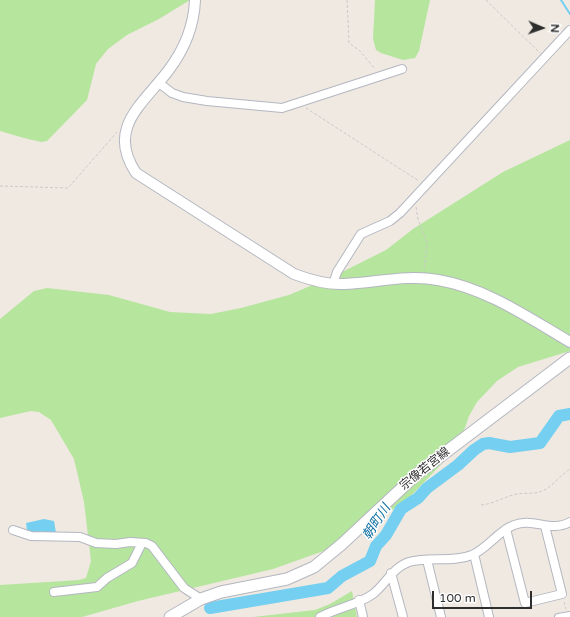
<!DOCTYPE html>
<html>
<head>
<meta charset="utf-8">
<style>
  body { margin:0 }
  #map { position:relative; width:570px; height:617px; overflow:hidden; background:#efe9e1; font-family:"Varela Round",sans-serif }
  canvas { display:block }
  .north { position:absolute; left:522px; top:8px; width:40px; height:40px; -webkit-text-stroke:3px #fff; paint-order:stroke; rotate:92deg; font-size:11px; font-weight:700; line-height:16px; text-align:center; color:#2e2e2e }
  .north::after { content:''; display:block; margin:auto; width:14px; height:18px; background:#2e2e2e; clip-path:polygon(50% 0,100% 100%,50% 72%,0 100%) }
  .scale { position:absolute; left:432px; top:591px; width:100px; height:18px; box-sizing:border-box; border:2px solid #2e2e2e; border-top:0; padding-left:5px; font-size:12px; line-height:14px; white-space:nowrap; color:#2e2e2e; -webkit-text-stroke:3px #fff; paint-order:stroke }
</style>
</head>
<body>
<div id="map">
<canvas width="570" height="617"></canvas>
<div class="north">N</div>
<div class="scale">100 m</div>
</div>
<script>
const context = document.querySelector('canvas').getContext('2d');
context.lineJoin = 'round';
function fillPath(path, color) {
  context.fillStyle = color;
  context.fill(path, 'evenodd');
}
function strokePath(path, color, width, dash) {
  context.strokeStyle = color;
  context.lineWidth = width;
  context.lineCap = dash ? 'butt' : 'round';
  context.setLineDash(dash || []);
  context.stroke(path);
}
function drawText(font, color, halo, rows, align = 'center') {
  context.font = font + ' "Varela Round","Noto Sans JP",sans-serif';
  context.lineWidth = 3;
  context.setLineDash([]);
  context.textBaseline = 'middle';
  context.strokeStyle = halo;
  context.fillStyle = color;
  for (const [text, x, y, turn = 0] of rows) {
    context.save();
    context.translate(x, y);
    context.rotate((+turn || 0) * Math.PI / 180);
    context.textAlign = isNaN(turn) ? turn : align;
    if (halo) context.strokeText(text, 0, 0);
    context.fillText(text, 0, 0);
    context.restore();
  }
}
fillPath(new Path2D(`
  M 0,0 L 190,0 L 159,19 L 127,35 L 108,49 L 96,64 L 87,100 L 47,141 L 41,142 L 24,138 L 0,131 Z
  M 375,0 L 430,0 L 419,51 L 415,58 L 403,60 L 381,53 L 376,50 L 373,39 Z
  M 570,140 L 570,351 L 518,367 L 497,381 L 477,402 L 469,416 L 461,439 L 453,452 L 406,501 L 332,548 L 273,569 L 138,601 L 82,617 L 0,617 L 0,585 L 79,580 L 86,578 L 91,561 L 84,502 L 74,459 L 51,420 L 39,412 L 31,411 L 0,418 L 0,319 L 34,291 L 47,288 L 109,295 L 170,312 L 211,314 L 241,308 L 289,295 L 336,275 L 386,250 L 413,229 L 503,172 Z
  M 352,591 L 357,617 L 253,617 L 315,610 L 330,604 Z`), '#b6e59e');
fillPath(new Path2D(`
  M 44,519 L 54,521 L 56,533 L 36,533 L 27,530 L 26,523 Z`), '#75cff0');
strokePath(new Path2D(`
  M 561,0 L 570,14`), '#75cff0', 2);
strokePath(new Path2D(`
  M 210,608 L 328,588 L 342,576 L 370,561 L 376,546 L 386,535 L 401,509 L 418,498 L 427,488 L 458,465 L 474,450 L 483,444 L 489,443 L 510,447 L 540,443 L 559,416 L 570,414`), '#75cff0', 12);
const pedestrian = new Path2D(`
  M 558,617 L 570,615`);
const minor = new Path2D(`
  M 159,83 L 172,93 L 183,97 L 207,101 L 282,108 L 402,69
  M 333,284 L 337,272 L 361,234 L 390,221 L 400,213 L 570,30
  M 506,529 L 525,603 L 562,594 L 545,526
  M 13,530 L 31,536 L 80,537 L 96,543 L 116,544 L 130,542 L 146,543 L 152,546 L 184,588 L 201,599
  M 474,554 L 489,617
  M 427,560 L 441,617
  M 391,573 L 403,617
  M 54,592 L 97,587 L 107,578 L 132,563 L 142,543
  M 359,600 L 363,617
  M 320,617 C 336,608 358,605 373,594 C 386,584 392,568 409,562 C 429,556 452,563 472,555 C 488,548 498,531 514,525 C 533,517 551,533 570,522`);
const tertiary = new Path2D(`
  M 195,0 C 194,26 184,50 168,71 C 143,104 106,128 136,173 L 294,274 C 310,280 327,285 344,284 C 375,283 407,274 438,280 C 486,288 529,318 570,342`);
const secondary = new Path2D(`
  M 170,617 L 201,599 L 221,592 L 287,579 L 314,567 L 342,544 L 417,474 L 570,358`);
strokePath(pedestrian, '#b4b7c1', 8);
strokePath(minor, '#b4b7c1', 10);
strokePath(tertiary, '#b4b7c1', 12);
strokePath(secondary, '#b4b7c1', 13);
strokePath(new Path2D(`
  M 347,0 L 349,43 L 360,51 L 375,69
  M 486,0 L 540,53
  M 306,108 L 419,181
  M 0,186 L 68,188 L 117,132
  M 416,207 L 418,219 L 427,243 L 424,269
  M 481,505 C 493,504 502,498 513,495 C 525,491 536,497 549,487 C 556,482 562,474 570,469
  M 564,602 L 566,609`), '#c9c9c9', 1, [3, 2]);
strokePath(pedestrian, '#fff', 6);
strokePath(minor, '#fff', 8);
strokePath(tertiary, '#fff', 10);
strokePath(secondary, '#fff', 11);
drawText('12px', '#2e2e2e', '#fff', [
  ["宗像若宮線",425,469,-39]
]);
drawText('italic 13px', '#0d6fa3', '#fff', [
  ["朝町川",377,522,-57]
]);
</script>
</body>
</html>
